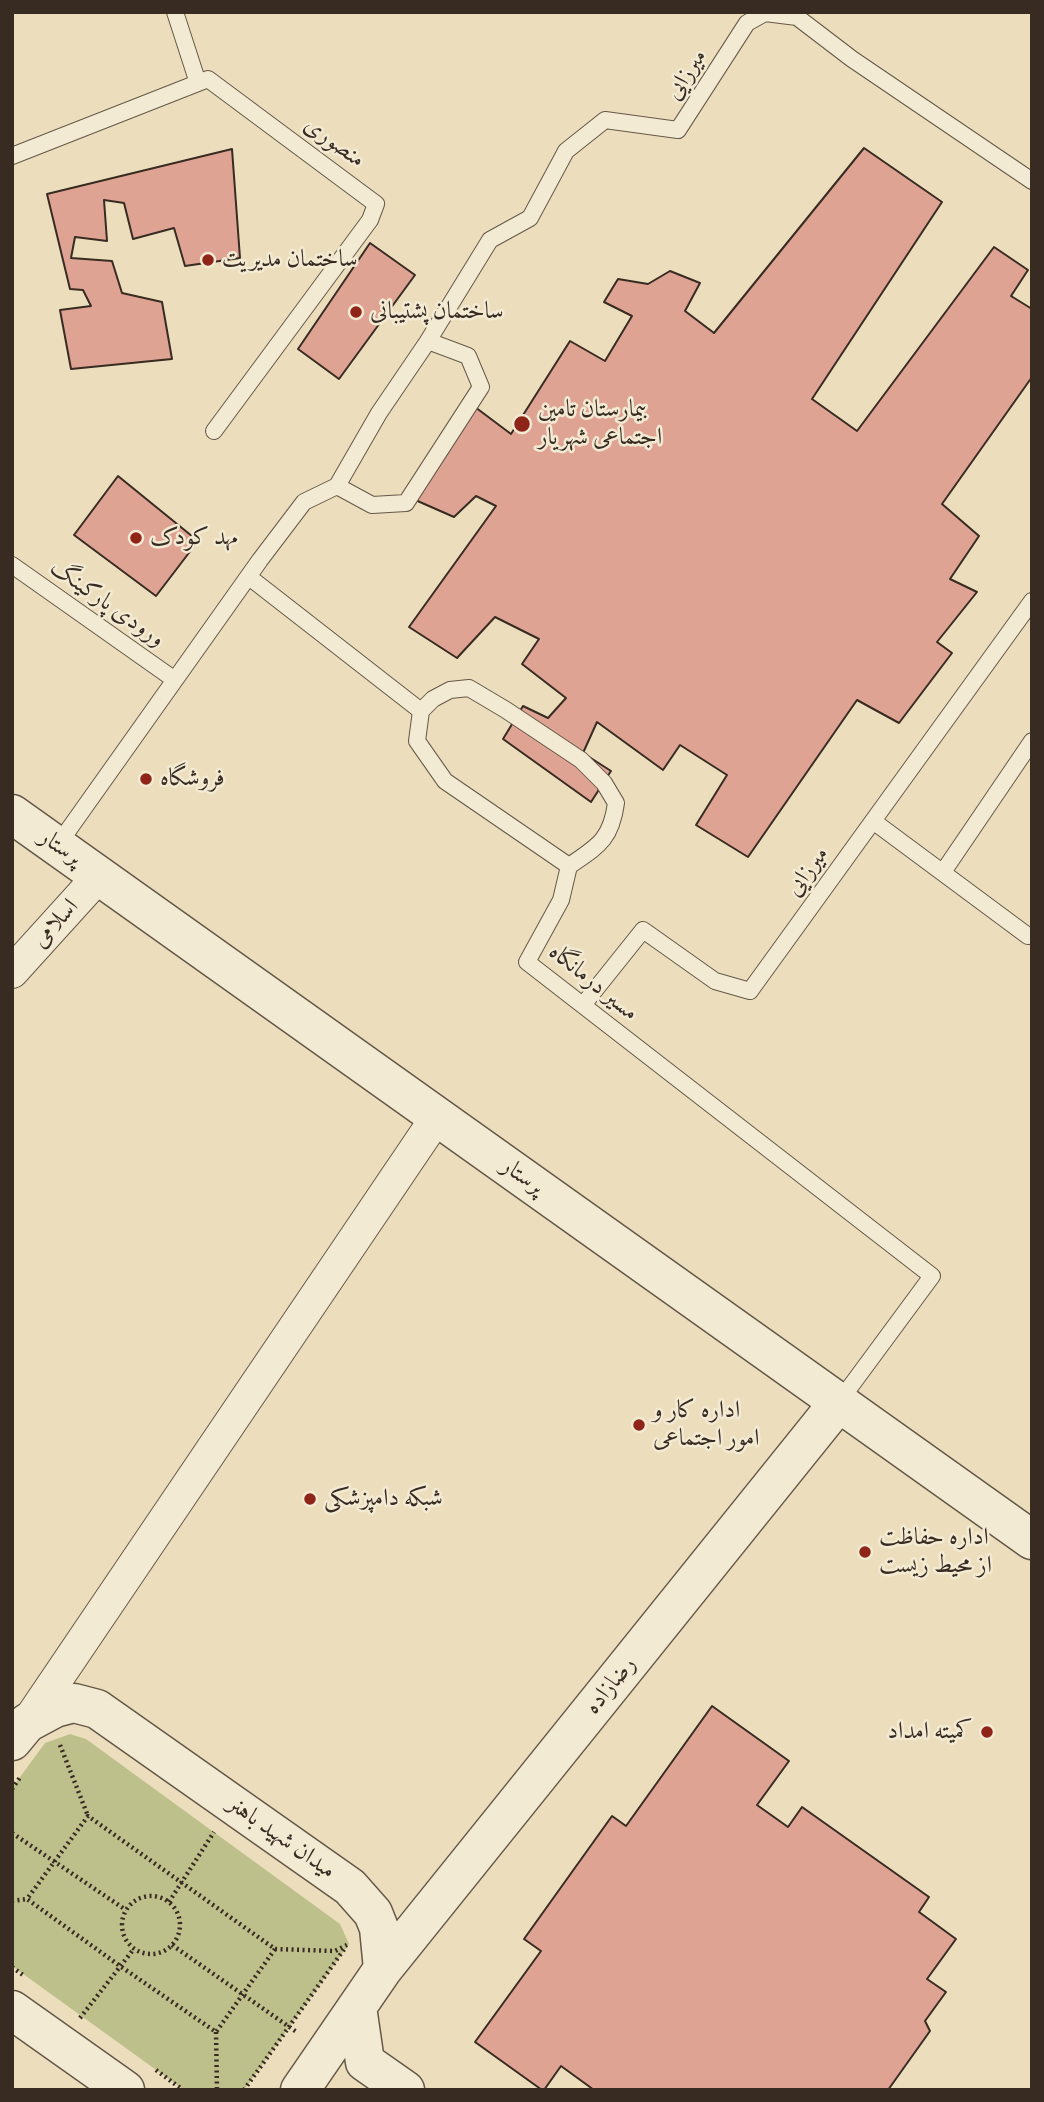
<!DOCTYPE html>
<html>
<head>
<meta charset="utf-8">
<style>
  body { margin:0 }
  #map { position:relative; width:1044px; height:2102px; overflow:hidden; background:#ecdebc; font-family:"Libre Bodoni",serif }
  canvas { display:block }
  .frame { position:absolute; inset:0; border:14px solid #382b22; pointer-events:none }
</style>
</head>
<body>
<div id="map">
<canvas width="1044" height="2102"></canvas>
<div class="frame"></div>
</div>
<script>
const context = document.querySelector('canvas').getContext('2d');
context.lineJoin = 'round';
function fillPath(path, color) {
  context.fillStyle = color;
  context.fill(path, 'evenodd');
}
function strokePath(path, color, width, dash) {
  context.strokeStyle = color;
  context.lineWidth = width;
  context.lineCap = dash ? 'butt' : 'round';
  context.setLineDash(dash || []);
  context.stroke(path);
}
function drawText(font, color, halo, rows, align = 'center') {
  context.font = font + ' "Libre Bodoni",Amiri,serif';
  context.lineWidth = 5;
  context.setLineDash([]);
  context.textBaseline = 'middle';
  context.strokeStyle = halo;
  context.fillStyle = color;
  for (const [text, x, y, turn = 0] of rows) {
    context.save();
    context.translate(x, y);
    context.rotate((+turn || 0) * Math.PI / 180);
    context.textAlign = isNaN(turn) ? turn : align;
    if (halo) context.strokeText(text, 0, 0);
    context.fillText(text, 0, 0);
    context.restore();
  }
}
fillPath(new Path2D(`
  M 70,1734 L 86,1739 L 340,1924 L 349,1944 L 244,2090 L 184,2090 L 12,1966 L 12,1788 L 45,1743 Z`), '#bec08c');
const building = new Path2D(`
  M 864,148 L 942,202 L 812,399 L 857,431 L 994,247 L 1028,270 L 1011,296 L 1032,309 L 1032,377 L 942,504 L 979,536 L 950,579 L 977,592 L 937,642 L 952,653 L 899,723 L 857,700 L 748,857 L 696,825 L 727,775 L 680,745 L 663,770 L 597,722 L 583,753 L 611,771 L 591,802 L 503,739 L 523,706 L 548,718 L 566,698 L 522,664 L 539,639 L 495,617 L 457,658 L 409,627 L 496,506 L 476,496 L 454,517 L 413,499 L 475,407 L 511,434 L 570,341 L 605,361 L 632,316 L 604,302 L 618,279 L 648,284 L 670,271 L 700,283 L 685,311 L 714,333 Z
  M 232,149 L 240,258 L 185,266 L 174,228 L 133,239 L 124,203 L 104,200 L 107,241 L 75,237 L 71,258 L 112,261 L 122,293 L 162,302 L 172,359 L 71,369 L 60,310 L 91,306 L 83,290 L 70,289 L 47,194 Z
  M 370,243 L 415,275 L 339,379 L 298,349 Z
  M 118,476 L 198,541 L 156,596 L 74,535 Z
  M 712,1706 L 789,1761 L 757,1805 L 788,1827 L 802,1807 L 929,1897 L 919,1912 L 956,1939 L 927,1979 L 946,1992 L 925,2021 L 930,2031 L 888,2090 L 594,2090 L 561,2066 L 544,2090 L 542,2090 L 475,2042 L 541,1951 L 524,1939 L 612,1816 L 626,1826 Z`);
fillPath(building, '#dfa394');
strokePath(building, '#382b22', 2);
const service = new Path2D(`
  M 175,12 L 198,83
  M 12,156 L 208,79 L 376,204 L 370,220 L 214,431
  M 428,341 L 490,240 L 530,218 L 566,151 L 605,120 L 678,130 L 747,23 L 765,13 L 797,17 L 852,59 L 1032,181
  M 12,565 L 175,680
  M 249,577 L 421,711 L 417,741 L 445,781 L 569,866 L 561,900 L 527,962 L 932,1276 L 839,1402
  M 421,711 L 433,699 L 450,690 L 469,688 L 506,710 L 581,760 L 604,783 L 616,803 C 611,840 598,846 569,866
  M 873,821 L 1028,936
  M 57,846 L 260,560 L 304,502 L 337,486 L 379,413 L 428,341 L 468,356 L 481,387 L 406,503 L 372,505 L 337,486
  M 943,872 L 1032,741
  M 583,1005 L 643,930 L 715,981 L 750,991 L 1032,601`);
const minor = new Path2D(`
  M 12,972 L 99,876
  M 27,1723 L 437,1117`);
const tertiary = new Path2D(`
  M 12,814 L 1032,1540
  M 12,1741 L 27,1723 L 55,1708 L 74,1703 L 97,1709 L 350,1887 L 373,1913 L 379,1928 L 383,1969 L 300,2090
  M 383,1969 L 839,1402
  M 357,2007 L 365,2062 L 405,2090
  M 12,2010 L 125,2090`);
strokePath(service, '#655848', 18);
strokePath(minor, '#655848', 34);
strokePath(tertiary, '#655848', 41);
strokePath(new Path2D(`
  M 60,1745 L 88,1816
  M 12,1789 L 21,1776
  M 12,1833 L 126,1910
  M122 1925a29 29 0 1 1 58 0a29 29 0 1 1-58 0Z
  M 12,1901 L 27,1899
  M 169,1902 L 214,1832
  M 172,1945 L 298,2033
  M 275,1949 L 216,2032 L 120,1966 L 27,1899 L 88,1816 L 275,1949 L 335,1951 L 347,1945
  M 12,1967 L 23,1975
  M 80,2018 L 133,1950
  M 216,2032 L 217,2090
  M 156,2070 L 183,2090
  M 244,2090 L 345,1948`), '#382b22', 4.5, [2, 3.5]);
strokePath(service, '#f3ead3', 16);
strokePath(minor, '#f3ead3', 32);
strokePath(tertiary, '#f3ead3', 38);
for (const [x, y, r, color] of [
  [208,260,7,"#8f2418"],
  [356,312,7,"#8f2418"],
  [522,424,9,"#8f2418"],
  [136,538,7,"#8f2418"],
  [146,779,7,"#8f2418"],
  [639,1425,7,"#8f2418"],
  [310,1499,7,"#8f2418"],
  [865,1552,7,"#8f2418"],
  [987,1732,7,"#8f2418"]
]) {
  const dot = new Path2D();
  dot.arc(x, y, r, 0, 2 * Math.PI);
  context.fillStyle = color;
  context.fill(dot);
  strokePath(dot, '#f3ead3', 2.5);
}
drawText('24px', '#382b22', '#f3ead3', [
  ["میرزایی",687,75,-57],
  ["منصوری",334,143,36],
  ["ورودی پارکینگ",107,604,35],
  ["پرستار",60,848,35],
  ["میرزایی",808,872,-54],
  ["اسلامی",56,924,-48],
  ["مسیر درمانگاه",593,983,39],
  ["پرستار",522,1177,35],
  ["رضازاده",611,1686,-51],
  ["میدان شهید باهنر",281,1838,35]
]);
drawText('24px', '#382b22', '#f3ead3', [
  ["ساختمان مدیریت",222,260],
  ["ساختمان پشتیبانی",370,312],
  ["بیمارستان تامین",538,410],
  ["اجتماعی شهریار",538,438],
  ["مهد کودک",150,538],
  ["فروشگاه",160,779],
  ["اداره کار و",653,1411],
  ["امور اجتماعی",653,1439],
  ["شبکه دامپزشکی",324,1499],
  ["اداره حفاظت",879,1538],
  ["از محیط زیست",879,1566],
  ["کمیته امداد",973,1732,"right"]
], 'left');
</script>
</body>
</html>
